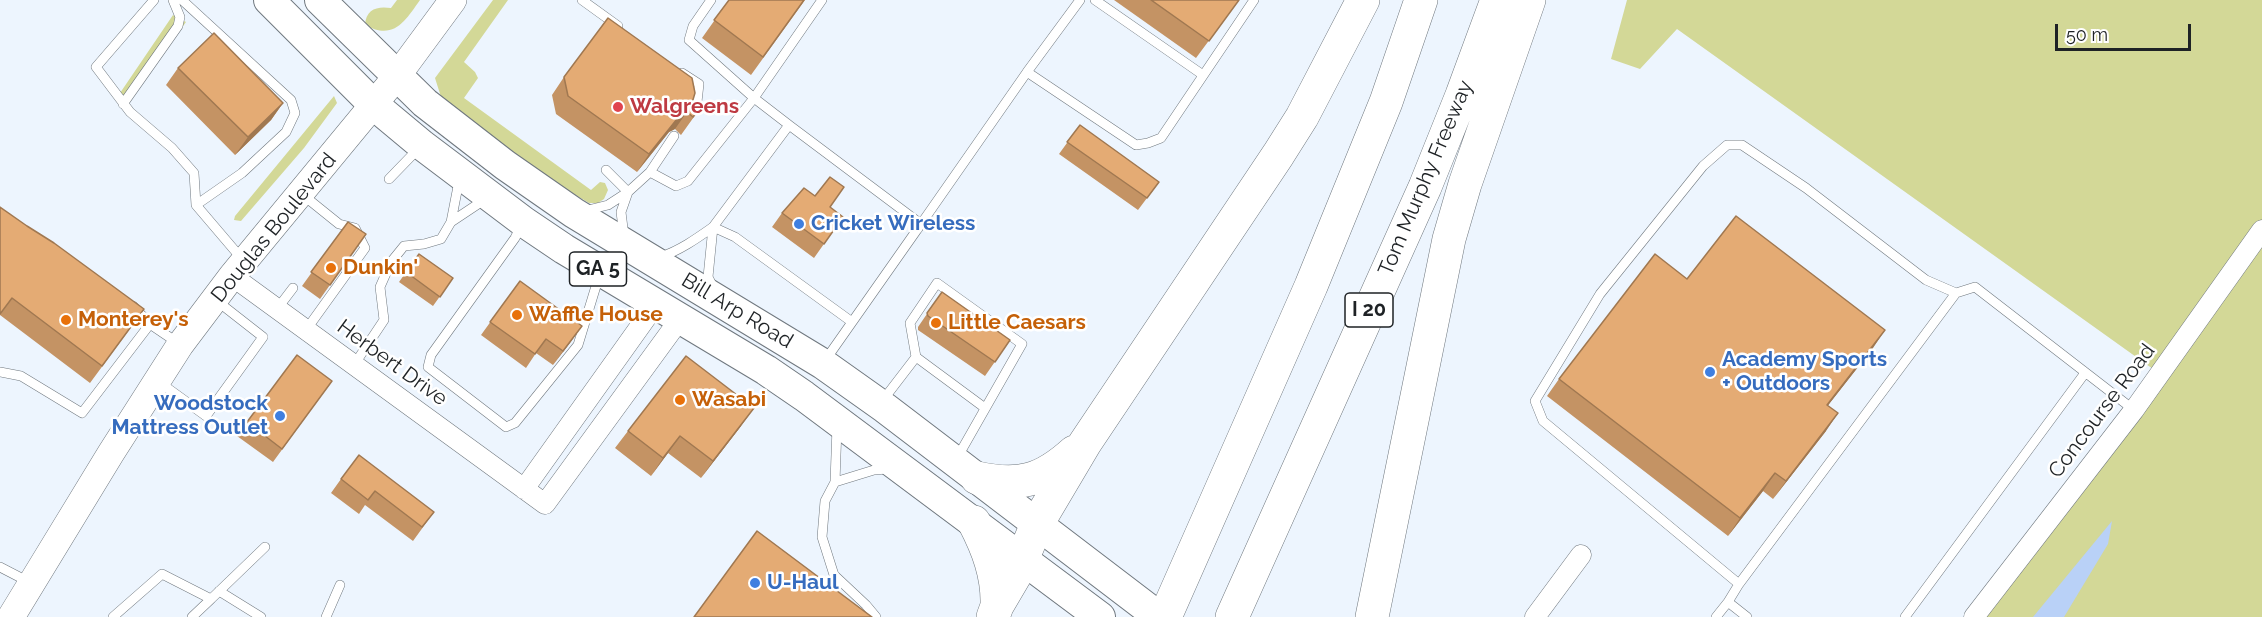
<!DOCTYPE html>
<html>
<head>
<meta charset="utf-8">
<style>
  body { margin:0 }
  #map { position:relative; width:2262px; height:617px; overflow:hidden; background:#edf5fe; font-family:Raleway,sans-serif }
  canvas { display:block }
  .scale { position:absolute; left:2055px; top:24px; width:136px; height:27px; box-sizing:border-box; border:3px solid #1e2225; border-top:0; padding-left:8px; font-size:18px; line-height:21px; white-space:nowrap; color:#1e2225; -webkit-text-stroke:4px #fff; paint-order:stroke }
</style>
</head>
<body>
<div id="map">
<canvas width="2262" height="617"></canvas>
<div class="scale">50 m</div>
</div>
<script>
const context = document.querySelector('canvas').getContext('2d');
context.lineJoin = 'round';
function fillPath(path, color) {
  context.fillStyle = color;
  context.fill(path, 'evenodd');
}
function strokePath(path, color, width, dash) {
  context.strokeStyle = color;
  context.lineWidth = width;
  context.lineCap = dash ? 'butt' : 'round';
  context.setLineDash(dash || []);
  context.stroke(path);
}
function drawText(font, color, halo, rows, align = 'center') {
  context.font = font + ' Raleway,sans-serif';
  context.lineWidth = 5;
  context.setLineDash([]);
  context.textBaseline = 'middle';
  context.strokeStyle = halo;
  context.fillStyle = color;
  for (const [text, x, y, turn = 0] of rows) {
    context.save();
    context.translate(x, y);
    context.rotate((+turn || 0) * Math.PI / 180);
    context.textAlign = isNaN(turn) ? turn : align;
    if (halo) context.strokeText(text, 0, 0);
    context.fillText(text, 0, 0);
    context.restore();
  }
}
fillPath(new Path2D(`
  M 397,0 L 420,0 C 405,21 394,41 365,25 C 366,9 377,6 391,8 Z
  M 493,0 L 508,0 L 464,62 L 475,72 L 478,78 L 464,98 L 591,190 L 600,182 L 605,183 L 608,190 L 604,199 L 598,203 L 589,203 L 572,193 L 505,148 L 441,97 L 435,78 Z
  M 1627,0 L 2262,0 L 2262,617 L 1974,617 L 2160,374 L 1677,29 L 1640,69 L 1611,59 Z
  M 173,15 L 186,22 L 129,102 L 118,96 Z
  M 334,96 L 337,103 L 304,148 L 241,221 L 234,220 L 235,216 Z`), '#d3d897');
fillPath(new Path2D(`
  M 2112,521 L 2108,544 L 2064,617 L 2033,617 Z`), '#b9d1f7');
const lane = new Path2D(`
  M 154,0 L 96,67 L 130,112 L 172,148 L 194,173 L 196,205 L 242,259
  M 182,0 L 291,100 L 295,113 L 286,132 L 242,173 L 196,205
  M 582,0 L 618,26
  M 711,0 L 693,26 L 689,40 L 754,98 L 822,0
  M 1095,0 L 1203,75
  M 1027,72 L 1080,0
  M 682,73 L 699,84 L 697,102 L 688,116
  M 123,104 L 178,26 L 180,17 L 173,0
  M 606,170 L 628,192 L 650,172 L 674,136
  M 650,172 L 676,186 L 688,181 L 754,98 L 789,125
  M 389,179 L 420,147
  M 303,195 L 339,224 L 355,228 L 365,248 L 306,330
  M 584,211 L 608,205 L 628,192 L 621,212 L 624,236
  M 451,222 L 487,198
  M 921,224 L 1027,72 L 1136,145 L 1148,143 L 1161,138 L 1254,0
  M 521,226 L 515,238 L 431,355 L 428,367 L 506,427 L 515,423 L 578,345 L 596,286 L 602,277
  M 660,257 C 679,251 696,239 713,227 L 708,277 L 713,287
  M 133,306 L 150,324 L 178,343
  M 277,309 L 293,288
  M 824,362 L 921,224 L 789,125 L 713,227 L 735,237 L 852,322
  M 354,365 L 384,320 L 380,287 L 391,262 L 404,246 L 424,244 L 441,239 L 451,222 L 459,181
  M 0,372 L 21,376 L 82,413 L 150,324
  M 159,382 L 206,416 L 263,337 L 217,301
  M 883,400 L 916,357
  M 837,427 L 835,482 L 874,470 L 887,469
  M 957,458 L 1022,344 L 937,283 L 910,323 L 916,357 L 985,408
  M 835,482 L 825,501 L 822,537 L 834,575 L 866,605 L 876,617
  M 0,567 L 29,582
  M 1739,584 L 1956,293
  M 219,591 L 261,617
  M 113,617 L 162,574 L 211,599 L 265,547
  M 192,617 L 211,599
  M 326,617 L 340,585
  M 1716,617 L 1728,602
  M 1747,617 L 1728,602 L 1739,584 L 1543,421 L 1535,401 L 1600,294 L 1703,166 L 1727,145 L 1742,145 L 1806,188 L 1926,280 L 1956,293 L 1975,287 L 2134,410
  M 1905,617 L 2085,373`);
const street = new Path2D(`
  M 232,276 L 545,504 L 680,319
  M 524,489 L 656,304
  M 1535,617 L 1581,555
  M 1974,617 L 2134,410 L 2262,230`);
const secondary = new Path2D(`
  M 11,617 L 111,453 L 180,345 L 232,276 L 397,76 L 453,0`);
const primary = new Path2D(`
  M 269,0 L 374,105 L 422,145 L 524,222 L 564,249 L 766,370 L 804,396 L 1100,617
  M 320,0 L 425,103 L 505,165 L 574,213 L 823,364 L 885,408 L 1159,617`);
const highway = new Path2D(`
  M 977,478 C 1019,487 1042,481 1074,452
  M 974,522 C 988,549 998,575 997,606
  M 993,617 L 997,606 L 1017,572 L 1037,524 L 1085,443 L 1278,155 L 1302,117 L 1363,0
  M 1165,617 L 1311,286 L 1386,102 L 1421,0
  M 1232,617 L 1425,187 L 1462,95 L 1497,0
  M 1372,617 L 1449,239 L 1465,184 L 1529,0`);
strokePath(lane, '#70787f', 10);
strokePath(street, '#70787f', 21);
strokePath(secondary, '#70787f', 28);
strokePath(primary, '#70787f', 32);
strokePath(highway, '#70787f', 34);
strokePath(lane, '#fff', 9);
strokePath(street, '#fff', 20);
strokePath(secondary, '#fff', 27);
strokePath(primary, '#fff', 30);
strokePath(highway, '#fff', 33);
fillPath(new Path2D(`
  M 729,0 L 805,0 L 751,75 L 702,38 Z
  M 1114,0 L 1239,0 L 1196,58 Z
  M 178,68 L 283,103 L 271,120 L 235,155 L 166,85 Z
  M 564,77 L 692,103 L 695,106 L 701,107 L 681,135 L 675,129 L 669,132 L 637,172 L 556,114 L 552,95 Z
  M 1080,125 L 1159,182 L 1138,210 L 1059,154 Z
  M 0,207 L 132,326 L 90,383 L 0,315 Z
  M 830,208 L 843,217 L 814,258 L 772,227 L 782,213 Z
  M 348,222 L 366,234 L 320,299 L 302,286 Z
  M 419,254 L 453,278 L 433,306 L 399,282 Z
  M 1687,279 L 1873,348 L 1828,405 L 1826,431 L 1773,499 L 1763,491 L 1728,536 L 1547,396 L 1559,379 Z
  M 520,281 L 572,340 L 553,365 L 536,353 L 526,368 L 481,335 Z
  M 942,292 L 1010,340 L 985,376 L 918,330 L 918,327 Z
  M 332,381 L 273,462 L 237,436 L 247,422 Z
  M 741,426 L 701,478 L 668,453 L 651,476 L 615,448 L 628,431 Z
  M 341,479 L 434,512 L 413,541 L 365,505 L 359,514 L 331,493 Z`), '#c49364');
fillPath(new Path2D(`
  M 283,103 L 271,120 L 235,155 L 248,137 Z
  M 687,112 L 675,129 L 669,132 L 637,172 L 649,154 L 681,114 Z
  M 582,326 L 572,340 L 553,365 L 563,351 Z
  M 1885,330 L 1873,348 L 1815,422 L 1827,405 Z
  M 754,408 L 741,426 L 701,478 L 713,461 Z
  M 1838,413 L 1826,431 L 1773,499 L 1786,481 Z
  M 680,436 L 668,453 L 651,476 L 663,458 Z
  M 1775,473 L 1763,491 L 1728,536 L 1740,518 Z`), '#a07851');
const building = new Path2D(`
  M 729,0 L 804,0 L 763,57 L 714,20 Z
  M 1151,0 L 1239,0 L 1209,41 Z
  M 608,18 L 692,78 L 695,93 L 692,103 L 695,106 L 701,107 L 693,117 L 687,112 L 681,114 L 649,154 L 568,96 L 564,77 Z
  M 214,33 L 283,103 L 248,137 L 178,68 Z
  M 1080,125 L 1159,182 L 1147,198 L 1067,142 Z
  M 830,177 L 844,187 L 830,207 L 843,217 L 824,244 L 782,213 L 804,188 L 815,196 Z
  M 0,207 L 27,226 L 54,243 L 144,309 L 102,366 L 12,298 L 0,314 Z
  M 1736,216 L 1885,330 L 1827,405 L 1838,413 L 1786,481 L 1775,473 L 1740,518 L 1559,379 L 1655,254 L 1687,279 Z
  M 348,222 L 366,234 L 330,285 L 311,272 Z
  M 419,254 L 453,278 L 440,297 L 406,272 Z
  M 520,281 L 582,326 L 563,351 L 546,339 L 535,354 L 490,322 Z
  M 942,292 L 1010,340 L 995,362 L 928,316 L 927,313 Z
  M 297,355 L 332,381 L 282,449 L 247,422 Z
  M 686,356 L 754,408 L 713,461 L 680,436 L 663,458 L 628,431 Z
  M 359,455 L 434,512 L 422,527 L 375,491 L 368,500 L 341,479 Z
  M 757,531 L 872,617 L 694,617 Z`);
fillPath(building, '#e4ab74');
strokePath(building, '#a07851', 1.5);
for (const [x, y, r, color] of [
  [618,107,6,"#e0444e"],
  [799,224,6,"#3f7fe0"],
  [331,268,6,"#e8710a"],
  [517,315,6,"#e8710a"],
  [66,320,6,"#e8710a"],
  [936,323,6,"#e8710a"],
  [1710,372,6,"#3f7fe0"],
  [680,400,6,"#e8710a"],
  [280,416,6,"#3f7fe0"],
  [755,583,6,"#3f7fe0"]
]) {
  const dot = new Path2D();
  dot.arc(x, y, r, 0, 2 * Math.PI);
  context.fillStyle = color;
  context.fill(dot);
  strokePath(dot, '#fff', 2);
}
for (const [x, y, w] of [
  [598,269,57],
  [1369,310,48]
]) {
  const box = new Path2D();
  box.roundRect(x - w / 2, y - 17, w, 34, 4.5);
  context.fillStyle = '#fff';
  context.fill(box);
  strokePath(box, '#1e2225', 1.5);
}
drawText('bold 20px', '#1e2225', null, [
  ["GA 5",598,269],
  ["I 20",1369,310]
]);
drawText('bold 21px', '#be3a42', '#fff', [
  ["Walgreens",630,107]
], 'left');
drawText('21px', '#1e2225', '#fff', [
  ["Tom Murphy Freeway",1426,178,-67],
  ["Douglas Boulevard",274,228,-51],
  ["Bill Arp Road",737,311,31],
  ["Herbert Drive",392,363,36],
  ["Concourse Road",2102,411,-53]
]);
drawText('bold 21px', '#366cbe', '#fff', [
  ["Cricket Wireless",811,224],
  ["Academy Sports",1722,360],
  ["+ Outdoors",1722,384],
  ["Woodstock",268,404,"right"],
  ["Mattress Outlet",268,428,"right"],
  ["U-Haul",767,583]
], 'left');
drawText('bold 21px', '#c56008', '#fff', [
  ["Dunkin'",343,268],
  ["Waffle House",529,315],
  ["Monterey's",78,320],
  ["Little Caesars",948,323],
  ["Wasabi",692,400]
], 'left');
</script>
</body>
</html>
